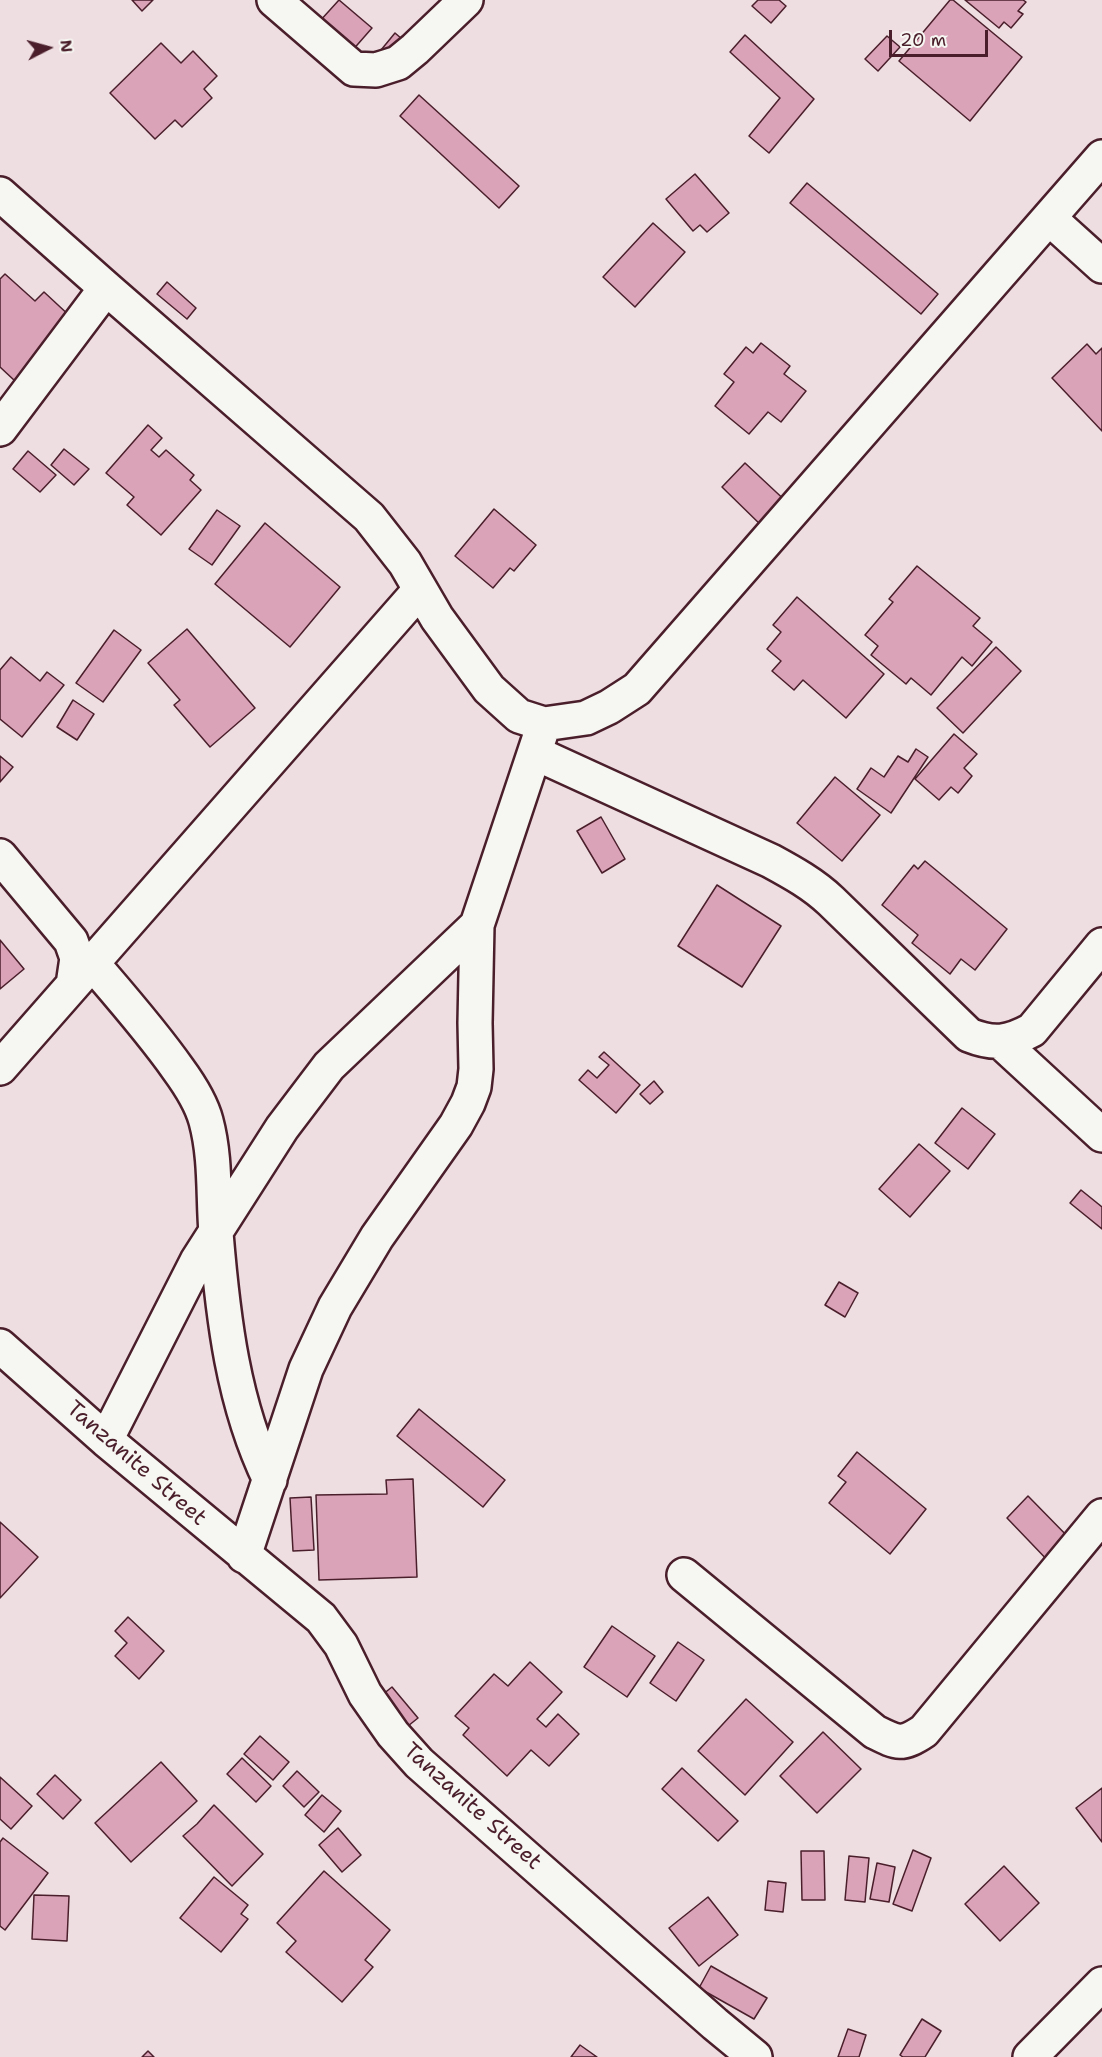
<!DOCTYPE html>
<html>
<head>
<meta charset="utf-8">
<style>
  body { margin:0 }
  #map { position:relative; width:1102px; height:2057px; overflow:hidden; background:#eedde1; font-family:"Shantell Sans",sans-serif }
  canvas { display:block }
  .north { position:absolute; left:18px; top:18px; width:60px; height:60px; -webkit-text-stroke:4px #f6f6f2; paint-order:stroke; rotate:84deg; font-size:16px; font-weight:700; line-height:24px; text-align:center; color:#4a1f2b }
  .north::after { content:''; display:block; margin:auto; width:21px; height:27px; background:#4a1f2b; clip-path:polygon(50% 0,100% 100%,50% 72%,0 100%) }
  .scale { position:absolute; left:889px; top:30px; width:99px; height:27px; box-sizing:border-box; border:3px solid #4a1f2b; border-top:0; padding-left:8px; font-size:18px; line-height:21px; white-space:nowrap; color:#4a1f2b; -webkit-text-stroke:4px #f6f6f2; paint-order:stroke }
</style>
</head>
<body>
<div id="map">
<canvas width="1102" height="2057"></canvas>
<div class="north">N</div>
<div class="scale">20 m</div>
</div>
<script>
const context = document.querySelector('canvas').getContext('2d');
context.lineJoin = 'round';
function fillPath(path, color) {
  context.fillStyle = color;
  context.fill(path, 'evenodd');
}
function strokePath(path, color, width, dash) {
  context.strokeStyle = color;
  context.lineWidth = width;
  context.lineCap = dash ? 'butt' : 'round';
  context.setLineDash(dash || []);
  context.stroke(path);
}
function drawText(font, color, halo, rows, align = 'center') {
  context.font = font + ' "Shantell Sans",sans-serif';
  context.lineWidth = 4.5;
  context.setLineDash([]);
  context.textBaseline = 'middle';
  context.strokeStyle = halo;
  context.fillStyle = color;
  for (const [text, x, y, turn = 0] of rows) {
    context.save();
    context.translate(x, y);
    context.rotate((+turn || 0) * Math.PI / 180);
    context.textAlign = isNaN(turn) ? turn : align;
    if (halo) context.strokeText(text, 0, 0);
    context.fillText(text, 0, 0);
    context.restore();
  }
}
const building = new Path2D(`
  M 132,0 L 153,0 L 142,11 Z
  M 339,0 L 372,28 L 351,52 L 319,22 Z
  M 758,0 L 779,0 L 786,6 L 771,23 L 752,6 Z
  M 950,0 L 953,0 L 1022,57 L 970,121 L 899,61 Z
  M 965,0 L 1023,0 L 1026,2 L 1018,11 L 1023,14 L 1011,28 L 1004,22 L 999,28 Z
  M 395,33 L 409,45 L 395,62 L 381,50 Z
  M 745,35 L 814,99 L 769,153 L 749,136 L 780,98 L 730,52 Z
  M 887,36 L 900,47 L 878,71 L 865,59 Z
  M 161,43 L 181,63 L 193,51 L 217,76 L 204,89 L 212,98 L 182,127 L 175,120 L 155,139 L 110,93 Z
  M 419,95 L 519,186 L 499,208 L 400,116 Z
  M 695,174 L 729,213 L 707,232 L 700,225 L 693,231 L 666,199 Z
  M 807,183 L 938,294 L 921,314 L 790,203 Z
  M 653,223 L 685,252 L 635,307 L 603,277 Z
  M 5,274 L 35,301 L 44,292 L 72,318 L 15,381 L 0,367 L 0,279 Z
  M 167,282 L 196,308 L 187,319 L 157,294 Z
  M 761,343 L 790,366 L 784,374 L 806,391 L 781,422 L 768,412 L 749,434 L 715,406 L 734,382 L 724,374 L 746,347 L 753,353 Z
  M 1087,344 L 1096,354 L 1102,348 L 1102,431 L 1052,378 Z
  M 148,425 L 162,438 L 151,450 L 159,457 L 166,450 L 194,475 L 190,480 L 201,490 L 161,535 L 127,505 L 134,497 L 106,473 Z
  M 64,449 L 89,469 L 74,485 L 51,465 Z
  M 28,451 L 56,475 L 40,492 L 13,469 Z
  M 745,463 L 791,506 L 767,531 L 722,487 Z
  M 494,509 L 536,545 L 514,571 L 510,568 L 493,588 L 455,556 Z
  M 217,510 L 240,526 L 212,565 L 189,549 Z
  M 265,523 L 340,587 L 290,647 L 215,584 Z
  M 917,566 L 980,618 L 973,626 L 992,642 L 972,666 L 962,657 L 931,695 L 911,678 L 906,684 L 871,655 L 878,646 L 865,635 L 893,602 L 889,599 Z
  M 797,597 L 884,674 L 846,718 L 803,680 L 794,690 L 772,671 L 781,661 L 767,649 L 781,632 L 773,625 Z
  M 187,629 L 255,708 L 210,747 L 174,705 L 180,700 L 148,663 Z
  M 114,630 L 141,650 L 103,702 L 76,683 Z
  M 996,647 L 1021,671 L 963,733 L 937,708 Z
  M 11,657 L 40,681 L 47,672 L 64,685 L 22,737 L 0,719 L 0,670 Z
  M 73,700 L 94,714 L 77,740 L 57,727 Z
  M 954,734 L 977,754 L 964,768 L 972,776 L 958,793 L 951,787 L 939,800 L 915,779 Z
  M 916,749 L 928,757 L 891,813 L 857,789 L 871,768 L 884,777 L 898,756 L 908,762 Z
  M 0,756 L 13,767 L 0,782 Z
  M 835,777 L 880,815 L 842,861 L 797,823 Z
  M 601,817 L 625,859 L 602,873 L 577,831 Z
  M 925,861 L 1007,929 L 975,970 L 961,959 L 950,974 L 912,943 L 918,935 L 882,905 L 914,865 L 918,869 Z
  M 717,885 L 781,926 L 742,987 L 678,946 Z
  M 0,940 L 24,969 L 0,989 Z
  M 604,1052 L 640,1085 L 616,1113 L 579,1080 L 588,1070 L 597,1078 L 609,1065 L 599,1057 Z
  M 654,1081 L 663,1092 L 650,1104 L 640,1094 Z
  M 962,1108 L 995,1134 L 968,1169 L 935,1143 Z
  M 919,1144 L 950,1171 L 910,1217 L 879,1189 Z
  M 1081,1190 L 1102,1207 L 1102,1229 L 1070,1203 Z
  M 839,1282 L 858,1293 L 845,1317 L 825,1305 Z
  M 419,1409 L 505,1480 L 483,1507 L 397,1436 Z
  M 857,1452 L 926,1509 L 890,1554 L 829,1503 L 846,1482 L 838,1476 Z
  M 413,1479 L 417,1577 L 319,1580 L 316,1495 L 387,1494 L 386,1480 Z
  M 1028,1496 L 1075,1544 L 1053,1566 L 1007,1518 Z
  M 311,1497 L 314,1550 L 293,1551 L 290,1498 Z
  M 0,1522 L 38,1557 L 0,1598 Z
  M 128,1617 L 164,1651 L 139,1679 L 115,1656 L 127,1643 L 115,1631 Z
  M 612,1626 L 655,1656 L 627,1697 L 584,1667 Z
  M 678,1642 L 704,1660 L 676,1701 L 650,1683 Z
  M 530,1662 L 562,1692 L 537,1719 L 546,1727 L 558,1714 L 579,1734 L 549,1766 L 531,1750 L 507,1776 L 463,1735 L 469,1728 L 455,1716 L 494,1674 L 508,1686 Z
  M 392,1687 L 418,1718 L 398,1734 L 372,1703 Z
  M 746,1699 L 793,1742 L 745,1795 L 698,1751 Z
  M 823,1732 L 861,1769 L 817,1813 L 780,1776 Z
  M 260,1736 L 289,1762 L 273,1780 L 244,1754 Z
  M 242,1758 L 271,1786 L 256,1802 L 227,1774 Z
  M 161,1762 L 197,1801 L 131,1862 L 95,1823 Z
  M 682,1768 L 738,1821 L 718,1841 L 662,1789 Z
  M 297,1771 L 319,1792 L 304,1807 L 283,1786 Z
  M 55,1775 L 81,1800 L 63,1819 L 37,1794 Z
  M 0,1777 L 32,1806 L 11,1829 L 0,1819 Z
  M 1102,1788 L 1102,1842 L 1076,1808 Z
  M 322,1795 L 341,1811 L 324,1832 L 305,1815 Z
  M 214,1805 L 263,1854 L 232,1886 L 183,1836 L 197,1824 Z
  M 338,1828 L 361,1855 L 342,1872 L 319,1845 Z
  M 3,1838 L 48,1873 L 5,1930 L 0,1926 L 0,1842 Z
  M 913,1850 L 931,1858 L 912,1911 L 893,1904 Z
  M 801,1851 L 824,1851 L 825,1900 L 802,1900 Z
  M 849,1856 L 869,1858 L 865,1902 L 845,1900 Z
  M 877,1863 L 895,1867 L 889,1902 L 870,1899 Z
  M 1004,1866 L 1039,1903 L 1000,1941 L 965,1904 Z
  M 324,1871 L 390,1930 L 365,1960 L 373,1967 L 342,2002 L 286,1952 L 296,1941 L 277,1923 Z
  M 214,1877 L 248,1905 L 241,1914 L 248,1919 L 221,1952 L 180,1918 Z
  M 768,1881 L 786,1883 L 783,1912 L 765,1910 Z
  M 34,1895 L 69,1896 L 67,1941 L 32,1939 Z
  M 708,1897 L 738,1935 L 699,1966 L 669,1928 Z
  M 711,1966 L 767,1998 L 754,2019 L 699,1988 Z
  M 922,2019 L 941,2031 L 925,2057 L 903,2057 L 900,2055 Z
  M 848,2029 L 866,2035 L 859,2057 L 838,2057 Z
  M 580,2045 L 597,2057 L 571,2057 Z
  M 148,2051 L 154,2057 L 142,2057 Z`);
fillPath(building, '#daa3b8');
strokePath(building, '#4a1f2b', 1.5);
const minor = new Path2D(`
  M 274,0 L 354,69 L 376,70 L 398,63 L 415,49 L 466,0
  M 0,194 L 106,288 L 369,517 L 405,563 L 437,618 L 489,689 L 519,716 L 544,724 L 586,718 L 609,707 L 637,689 L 1102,157
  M 1049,218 L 1102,266
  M 0,429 L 106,288
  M 535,753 L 771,861 C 793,873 813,884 831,901 L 969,1035 C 994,1045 1008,1043 1032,1030 L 1102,945
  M 0,856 L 71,941 L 77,958 L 73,985
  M 92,963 C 122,998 152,1032 178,1069 C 189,1084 201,1102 206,1121 C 216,1158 213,1196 216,1233 C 223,1318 233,1404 270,1480
  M 1001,1042 L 1102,1135
  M 0,1068 L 419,591
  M 0,1346 L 106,1440 L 321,1618 L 341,1645 L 365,1694 L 393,1734 L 419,1763 L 715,2024 L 755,2057
  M 106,1440 L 197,1261 L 282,1128 L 329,1066 L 477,925
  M 244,1556 L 306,1369 L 335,1307 L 377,1237 L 456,1125 L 468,1103 L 474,1087 L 476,1069 L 475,1023 L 477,925 L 544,724
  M 684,1575 L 875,1732 C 897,1743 902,1746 924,1731 L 1102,1516
  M 1030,2057 L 1102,1984`);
strokePath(minor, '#4a1f2b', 38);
strokePath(minor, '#f6f6f2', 33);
drawText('22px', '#4a1f2b', '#f6f6f2', [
  ["Tanzanite Street",136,1464,41],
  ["Tanzanite Street",472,1807,42]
]);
</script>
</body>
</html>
